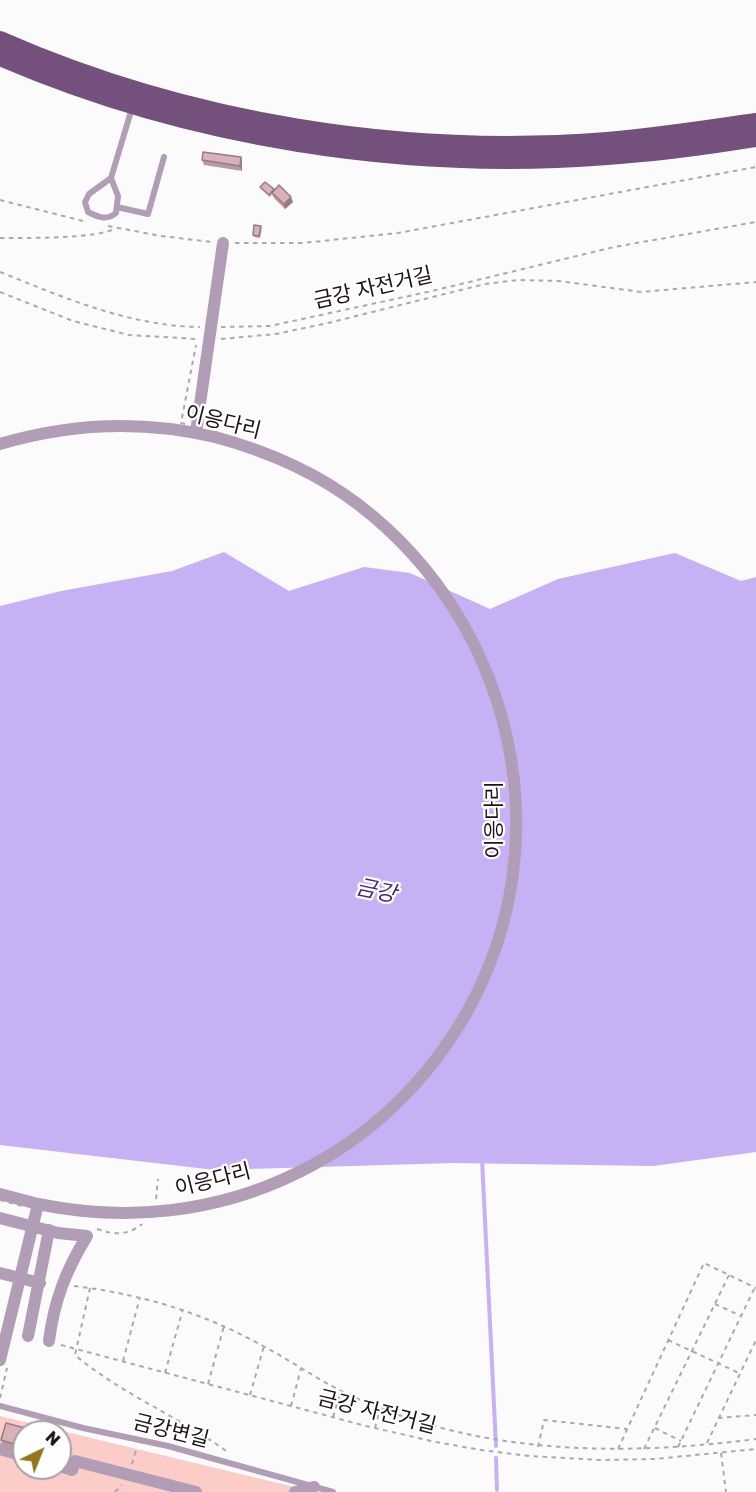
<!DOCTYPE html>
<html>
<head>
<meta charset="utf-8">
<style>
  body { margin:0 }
  #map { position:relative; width:756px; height:1492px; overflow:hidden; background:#fbfbfb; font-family:"Golos Text",sans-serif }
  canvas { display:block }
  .north { position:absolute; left:12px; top:1420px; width:60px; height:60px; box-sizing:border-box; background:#fff; border:2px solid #a5a0a3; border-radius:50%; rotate:43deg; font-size:16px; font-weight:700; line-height:24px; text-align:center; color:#1e121a }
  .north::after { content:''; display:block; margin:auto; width:21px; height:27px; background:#94751c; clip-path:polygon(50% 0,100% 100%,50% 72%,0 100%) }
</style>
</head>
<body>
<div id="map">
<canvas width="756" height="1492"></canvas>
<div class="north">N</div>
</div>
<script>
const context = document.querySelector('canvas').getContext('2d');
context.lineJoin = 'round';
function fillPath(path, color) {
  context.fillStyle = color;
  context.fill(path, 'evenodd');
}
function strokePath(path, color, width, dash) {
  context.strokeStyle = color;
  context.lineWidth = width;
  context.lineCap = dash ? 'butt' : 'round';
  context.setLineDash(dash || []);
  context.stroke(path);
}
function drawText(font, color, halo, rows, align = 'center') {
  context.font = font + ' "Golos Text","Noto Sans KR",sans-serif';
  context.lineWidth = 4.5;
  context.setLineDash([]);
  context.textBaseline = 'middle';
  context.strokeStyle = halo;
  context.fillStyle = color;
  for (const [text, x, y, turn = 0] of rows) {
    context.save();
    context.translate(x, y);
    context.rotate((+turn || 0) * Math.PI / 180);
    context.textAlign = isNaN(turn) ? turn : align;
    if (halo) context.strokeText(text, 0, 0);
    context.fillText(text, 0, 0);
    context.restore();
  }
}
fillPath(new Path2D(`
  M 0,1416 L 315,1492 L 0,1492 ZM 24,1432 L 60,1432 L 60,1468 L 24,1468 Z`), '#fbccc8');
fillPath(new Path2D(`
  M 224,552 L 289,591 L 364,567 L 410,573 L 490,609 L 558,579 L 675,553 L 741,581 L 756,577 L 756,1152 L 653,1166 L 453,1163 L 215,1170 L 0,1145 L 0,606 L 61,591 L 172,571 Z`), '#c6b1f4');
strokePath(new Path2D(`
  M 482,1159 L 496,1446
  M 496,1458 L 497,1490`), '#c6b1f4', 4);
strokePath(new Path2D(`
  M 0,200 L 87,222
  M 108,226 L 161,236 L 212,242
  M 0,238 C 24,238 99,239 116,228
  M 235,243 L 303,243 L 398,233 L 756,167
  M 0,272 C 65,298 129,326 200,327
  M 0,292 L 73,321 L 129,335 L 197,339
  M 221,327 L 270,326 L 432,291 L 614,247 L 756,222
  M 221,339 L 276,334 L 328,323 L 485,284 L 518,280 L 559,281 L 641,292 L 756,282
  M 156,1199 L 158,1179
  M 97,1229 C 114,1235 127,1236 142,1224
  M 74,1286 C 141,1294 204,1313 263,1346 C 297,1364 328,1387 363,1401 C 488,1455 623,1456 756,1439
  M 90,1288 L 75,1355 C 121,1394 180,1417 229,1453
  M 715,1304 L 741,1316
  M 668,1340 L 739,1373
  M 61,1345 L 366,1426 L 436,1442 L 481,1450 L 529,1456 L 599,1460 L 655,1459 L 756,1449
  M 123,1361 L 140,1297
  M 165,1373 L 183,1309
  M 208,1384 L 224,1326
  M 250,1395 L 264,1346
  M 291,1406 L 301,1369
  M 333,1417 L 341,1391
  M 718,1418 L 756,1415
  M 375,1428 L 380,1408
  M 655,1428 L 681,1441
  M 707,1443 L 756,1340
  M 538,1447 L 544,1420 L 627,1429
  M 678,1447 L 755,1287
  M 618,1449 L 704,1263 L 756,1288
  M 644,1449 L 729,1275
  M 721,1453 L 726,1492
  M 132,1464 L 137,1447
  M 115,1492 L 122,1485`), '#aca8ab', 2, [4.5, 4.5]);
strokePath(new Path2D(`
  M 111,178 L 118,196 L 116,213 C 106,221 98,217 88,212 L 85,202 L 89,194 L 111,178 L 132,108
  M 117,207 L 148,214 L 164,157
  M 0,1406 L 83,1428 L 168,1446 L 333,1492`), '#b29db7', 6);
strokePath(new Path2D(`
  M 0,444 C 71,423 143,420 215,437
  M 0,1194 L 38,1204
  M 0,1218 L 58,1233 L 87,1236 C 66,1270 54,1301 49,1341
  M 0,1273 L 40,1283
  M 28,1336 L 49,1230
  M 0,1449 L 24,1456
  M 60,1466 L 72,1470 L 75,1461 L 196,1492
  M 295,1492 L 314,1487`), '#b29db7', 12);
strokePath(new Path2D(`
  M 0,40 C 189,123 402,157 607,141 C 657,137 707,129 756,122
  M 0,57 C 187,138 404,172 607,156 C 657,153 707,146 756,138`), '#74507c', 18);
strokePath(new Path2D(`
  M 185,424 L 181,423 L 196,345
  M 0,1200 L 26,1207
  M 0,1398 L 7,1368`), '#aca8ab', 2, [4.5, 4.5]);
strokePath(new Path2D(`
  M 196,432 L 223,243
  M 0,1360 L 38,1204 C 126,1222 216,1213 297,1173 C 370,1138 429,1080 468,1010 C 563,839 513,623 359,505 C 316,472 267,451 215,437`), '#b29db7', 12);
fillPath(new Path2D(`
  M 241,157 L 242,162 L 242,171 L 204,165 L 202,160 Z
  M 260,187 L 274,190 L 293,202 L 285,209 L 274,198 L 272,194 L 270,197 L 261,189 Z
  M 262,228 L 260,238 L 254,237 L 253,235 Z
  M 24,1432 L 24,1453 L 4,1448 L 1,1440 Z`), '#ba98a0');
fillPath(new Path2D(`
  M 241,157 L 242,162 L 242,171 L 240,166 Z
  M 291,197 L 293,202 L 285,209 L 284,204 Z
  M 65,1439 L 68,1446 L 63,1464 L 60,1457 Z`), '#977c82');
const building = new Path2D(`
  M 203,152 L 241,157 L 240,166 L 202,160 Z
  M 265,182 L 274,189 L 269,195 L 260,187 Z
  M 279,185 L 291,197 L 284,204 L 272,193 Z
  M 254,225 L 261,226 L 259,236 L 253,235 Z
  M 6,1423 L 40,1432 L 24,1432 L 24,1447 L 1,1440 Z
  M 60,1437 L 65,1439 L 60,1457 Z`);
fillPath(building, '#d8b1ba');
strokePath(building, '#977c82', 1.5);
drawText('21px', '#1e121a', '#fff', [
  ["금강 자전거길",373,288,-13],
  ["이응다리",223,422,14],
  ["이응다리",494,820,-90],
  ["이응다리",213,1180,-14],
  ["금강 자전거길",377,1412,14],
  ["금강변길",171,1431,14]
]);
drawText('italic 22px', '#492a77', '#fff', [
  ["금강",376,891,12]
]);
</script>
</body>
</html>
